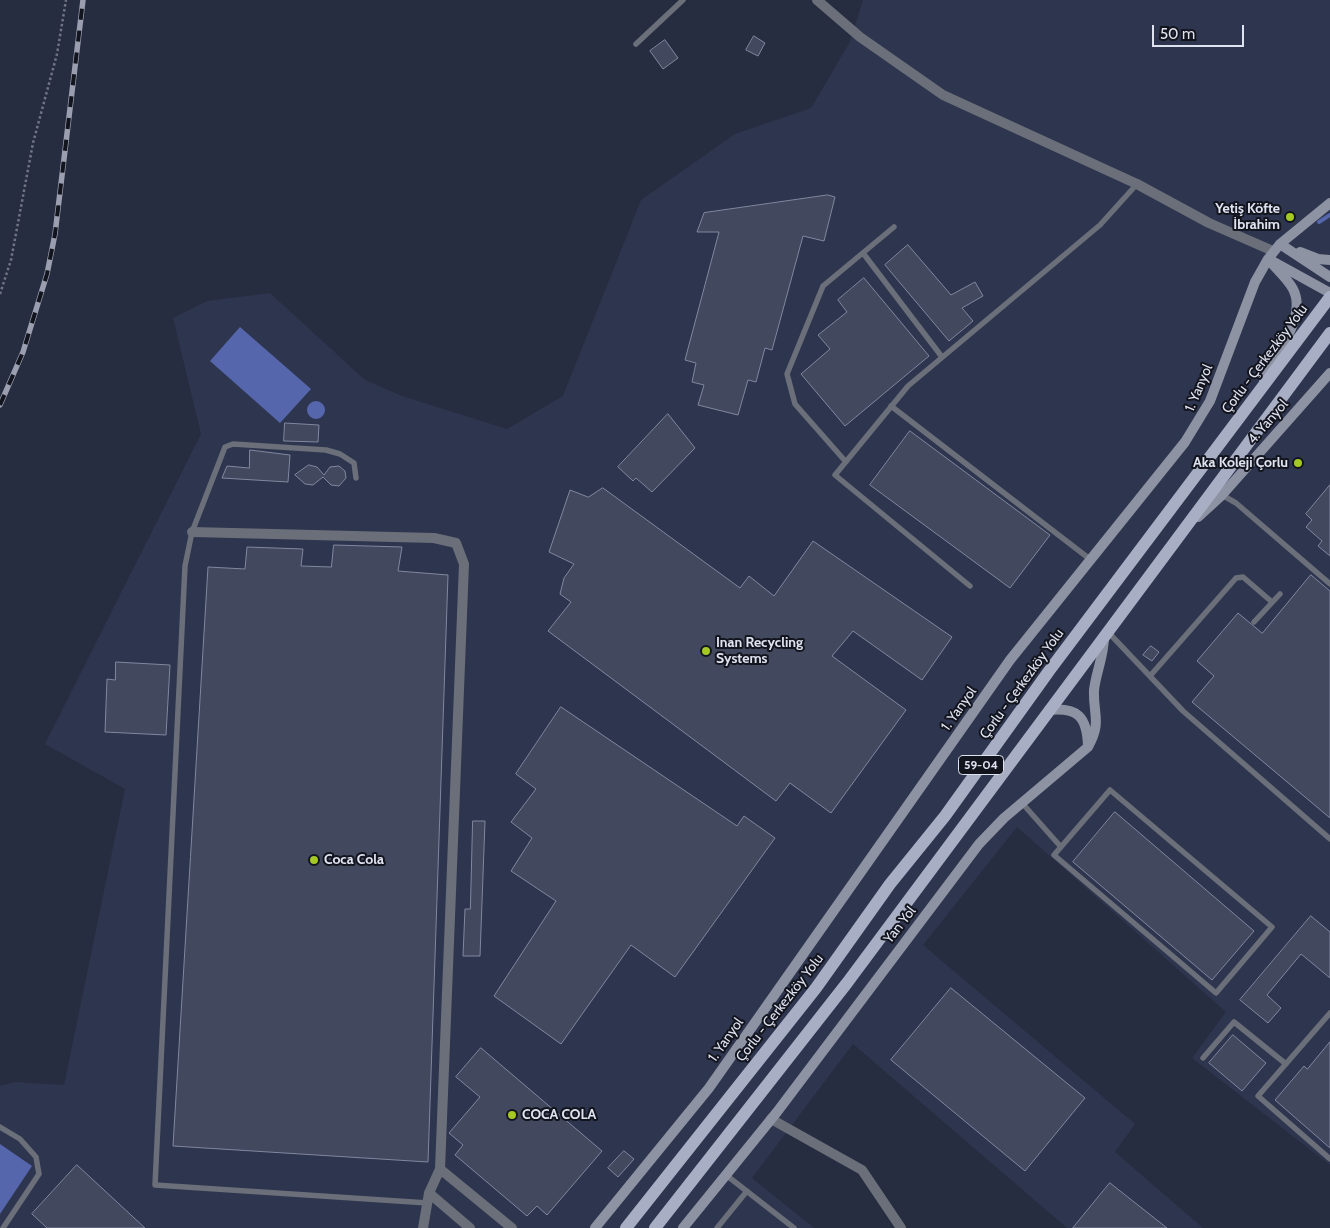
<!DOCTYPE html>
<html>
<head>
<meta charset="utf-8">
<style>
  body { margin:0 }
  #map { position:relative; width:1330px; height:1228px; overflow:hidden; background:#272d40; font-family:Cabin,sans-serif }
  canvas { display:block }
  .scale { position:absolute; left:1152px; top:25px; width:92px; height:22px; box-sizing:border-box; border:2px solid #dfe3f0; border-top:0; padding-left:6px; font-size:15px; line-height:18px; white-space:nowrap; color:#dfe3f0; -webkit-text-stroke:4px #13151e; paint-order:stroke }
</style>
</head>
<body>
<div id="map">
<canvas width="1330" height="1228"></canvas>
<div class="scale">50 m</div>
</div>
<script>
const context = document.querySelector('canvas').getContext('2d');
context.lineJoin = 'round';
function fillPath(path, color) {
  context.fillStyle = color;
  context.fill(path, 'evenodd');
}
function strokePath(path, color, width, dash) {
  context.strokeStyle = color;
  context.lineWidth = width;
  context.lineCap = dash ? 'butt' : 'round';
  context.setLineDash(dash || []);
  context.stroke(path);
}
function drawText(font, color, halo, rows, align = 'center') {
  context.font = font + ' Cabin,sans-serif';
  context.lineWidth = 4;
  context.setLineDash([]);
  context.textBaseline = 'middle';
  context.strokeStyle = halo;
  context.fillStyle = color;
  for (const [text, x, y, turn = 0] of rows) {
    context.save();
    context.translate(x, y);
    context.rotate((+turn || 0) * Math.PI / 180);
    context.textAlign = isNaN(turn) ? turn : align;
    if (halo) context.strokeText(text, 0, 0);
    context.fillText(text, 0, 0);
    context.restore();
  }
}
fillPath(new Path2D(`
  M 863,0 L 1330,0 L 1330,1165 L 1192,1058 L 1226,1012 L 1017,827 L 923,945 L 1135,1124 L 1115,1152 L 1203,1228 L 1067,1228 L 853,1044 L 752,1178 L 814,1228 L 0,1228 L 0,1086 L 15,1082 L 64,1085 L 125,789 L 45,744 L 201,434 L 173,318 L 207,301 L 270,293 L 365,380 L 402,396 L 507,429 L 563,396 L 641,200 L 735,134 L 811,108 L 850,42 Z`), '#2e354e');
fillPath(new Path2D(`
  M 240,327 L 311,389 L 280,423 L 210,361 Z
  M307 410a9 9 0 1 1 18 0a9 9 0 1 1-18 0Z
  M 0,1144 L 32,1166 L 0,1214 Z`), '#5666ac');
strokePath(new Path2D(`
  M 1319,222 L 1330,215`), '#5666ac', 4);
const building = new Path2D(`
  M 754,36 L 765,43 L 758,56 L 746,50 Z
  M 665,40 L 678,58 L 663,69 L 650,51 Z
  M 828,195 L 835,197 L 824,241 L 803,236 L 772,350 L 765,348 L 756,382 L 748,380 L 738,415 L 698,405 L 704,385 L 692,382 L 696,363 L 685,360 L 719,232 L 697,232 L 704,213 Z
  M 908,245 L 951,295 L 975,282 L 983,296 L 962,308 L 973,321 L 949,341 L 885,265 Z
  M 864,278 L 929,356 L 845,426 L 801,374 L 830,349 L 818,335 L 847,312 L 838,300 Z
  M 668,414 L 695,448 L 652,492 L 636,478 L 633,481 L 618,467 Z
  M 285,423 L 319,425 L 318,442 L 284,441 Z
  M 910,431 L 1050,535 L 1010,588 L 870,485 Z
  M 250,450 L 290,455 L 288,482 L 222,478 L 227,466 L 249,468 Z
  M 309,465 L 317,467 L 324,475 L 330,467 L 339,466 L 345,471 L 346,478 L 339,486 L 331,485 L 323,477 L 313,485 L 305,484 L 295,475 Z
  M 1330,485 L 1330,556 L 1318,546 L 1322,541 L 1306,527 L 1312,520 L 1306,514 Z
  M 603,488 L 740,588 L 749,576 L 774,596 L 813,541 L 952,637 L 922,680 L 853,631 L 832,656 L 906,710 L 831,813 L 790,783 L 776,801 L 548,631 L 571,602 L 560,594 L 564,578 L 574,564 L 549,552 L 570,490 L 588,497 Z
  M 334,545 L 402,547 L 398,571 L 448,575 L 428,1162 L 173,1146 L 208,567 L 245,569 L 247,547 L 303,549 L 301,566 L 331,567 Z
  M 1311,575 L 1330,591 L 1330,818 L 1192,702 L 1214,676 L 1197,661 L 1238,613 L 1262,633 Z
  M 1151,646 L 1159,652 L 1152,661 L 1143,655 Z
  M 116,662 L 170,665 L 166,735 L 105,732 L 107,679 L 115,680 Z
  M 561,707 L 737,826 L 744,816 L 775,838 L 675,977 L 631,945 L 561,1044 L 494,996 L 556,901 L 511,871 L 532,838 L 511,822 L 536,789 L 516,774 Z
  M 1115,812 L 1254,931 L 1212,980 L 1073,862 Z
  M 473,821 L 485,821 L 480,956 L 463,956 L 465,909 L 470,909 Z
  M 1311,916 L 1330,932 L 1330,978 L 1301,954 L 1267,995 L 1281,1008 L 1268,1023 L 1240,1000 Z
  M 951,988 L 1085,1098 L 1025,1171 L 891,1060 Z
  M 1233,1035 L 1266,1063 L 1242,1091 L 1209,1063 Z
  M 1330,1042 L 1330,1148 L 1275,1100 L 1304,1066 L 1307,1069 Z
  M 481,1048 L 602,1151 L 547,1215 L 537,1206 L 527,1216 L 455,1155 L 463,1145 L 449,1133 L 480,1097 L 456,1077 Z
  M 624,1151 L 634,1159 L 618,1177 L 608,1168 Z
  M 77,1165 L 145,1228 L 47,1228 L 32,1214 Z
  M 1110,1183 L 1167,1228 L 1073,1228 Z`);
fillPath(building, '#42485e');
strokePath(building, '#80879f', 1);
strokePath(new Path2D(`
  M 0,294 L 11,260 L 33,143 L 57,54 L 66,0`), '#707585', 2.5, [2.5, 2.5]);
strokePath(new Path2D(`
  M 636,44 L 683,0
  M 863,253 L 942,357
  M 891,406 L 1091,560
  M 846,462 L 795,404 L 787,374 L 823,286 L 894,227
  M 356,478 L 354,463 L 340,454 L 326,450 L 233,444 L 225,447 L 192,532 L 185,566 L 155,1185 L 428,1203
  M 1222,495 L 1236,503 L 1330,584
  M 970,586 L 835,475 L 908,386 L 1100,225 L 1137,184
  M 1254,622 L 1280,594
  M 1108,632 L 1183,711 L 1330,839
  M 1150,676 L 1236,578 L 1243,577 L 1272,602
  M 1110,790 L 1272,927 L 1216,993 L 1054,855 Z
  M 1022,803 L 1061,847
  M 1330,1013 L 1258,1096 L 1330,1159
  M 1203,1058 L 1234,1022 L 1286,1064
  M 0,1127 L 20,1139 L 36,1157 L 39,1174 L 3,1228
  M 726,1175 L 794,1228
  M 717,1228 L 747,1191`), '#6b6f79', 5.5);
strokePath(new Path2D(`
  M 192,532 L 434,538 L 456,543 L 464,564 L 440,1169 L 429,1193 L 423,1228
  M 771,1119 L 862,1170 L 901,1228
  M 440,1169 L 512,1228
  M 429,1193 L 470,1228`), '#6b6f79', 10);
strokePath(new Path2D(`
  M 817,0 L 860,37 L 943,95 L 1137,184 L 1209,223 L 1273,251`), '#6b6f79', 10);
strokePath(new Path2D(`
  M 1280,244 L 1330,277
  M 1300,252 L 1318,259 L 1330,260
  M 1274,262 L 1330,293
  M 1264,381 C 1274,354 1308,318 1293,289 C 1287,278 1276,269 1268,259
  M 1198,517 L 1222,495 L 1330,373
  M 1049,710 C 1078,707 1087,717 1088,746
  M 595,1228 L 709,1088 L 1010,660 L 1185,442 L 1210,401 L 1255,282 L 1268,259 L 1280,244 L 1330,203
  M 683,1228 L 777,1112 L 979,844 L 1004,818 L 1088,747 C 1102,722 1093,715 1094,690 C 1096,672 1104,656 1104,637`), '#8e93a3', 10);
strokePath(new Path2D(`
  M 626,1228 L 816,988 L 890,884 L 945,816 L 1049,671 L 1330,297
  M 655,1228 L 847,983 L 1330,333`), '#a8afc4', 12);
const rail = new Path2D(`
  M 0,405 L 23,352 L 47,274 L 55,234 L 83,0`);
strokePath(rail, '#9a9eae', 5.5);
strokePath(rail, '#13151e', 4, [11]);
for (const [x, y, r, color] of [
  [1290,217,5,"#a4c824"],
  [1298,463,5,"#a4c824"],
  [706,651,5,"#a4c824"],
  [314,860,5,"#a4c824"],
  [512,1115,5,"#a4c824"]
]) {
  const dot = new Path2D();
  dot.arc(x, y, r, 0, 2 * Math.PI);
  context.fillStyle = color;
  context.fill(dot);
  strokePath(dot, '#13151e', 2);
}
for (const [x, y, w] of [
  [981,765,45]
]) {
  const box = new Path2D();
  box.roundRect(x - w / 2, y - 9.5, w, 19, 4);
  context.fillStyle = '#13151e';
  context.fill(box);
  strokePath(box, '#dfe3f0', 1);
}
drawText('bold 12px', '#dfe3f0', null, [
  ["59-04",981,765]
]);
drawText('bold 14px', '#dfe3f0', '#13151e', [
  ["Yetiş Köfte",1280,209,"right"],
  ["İbrahim",1280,225,"right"],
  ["Aka Koleji Çorlu",1288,463,"right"],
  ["Inan Recycling",716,643],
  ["Systems",716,659],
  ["Coca Cola",324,860],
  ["COCA COLA",522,1115]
], 'left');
drawText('14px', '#dfe3f0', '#13151e', [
  ["Çorlu - Çerkezköy Yolu",1265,359,-53],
  ["1. Yanyol",1199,388,-67],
  ["4. Yanyol",1268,422,-49],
  ["Çorlu - Çerkezköy Yolu",1022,684,-54],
  ["1. Yanyol",959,709,-55],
  ["Yan Yol",900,925,-52],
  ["Çorlu - Çerkezköy Yolu",780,1008,-52],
  ["1. Yanyol",726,1040,-55]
]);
</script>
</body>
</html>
